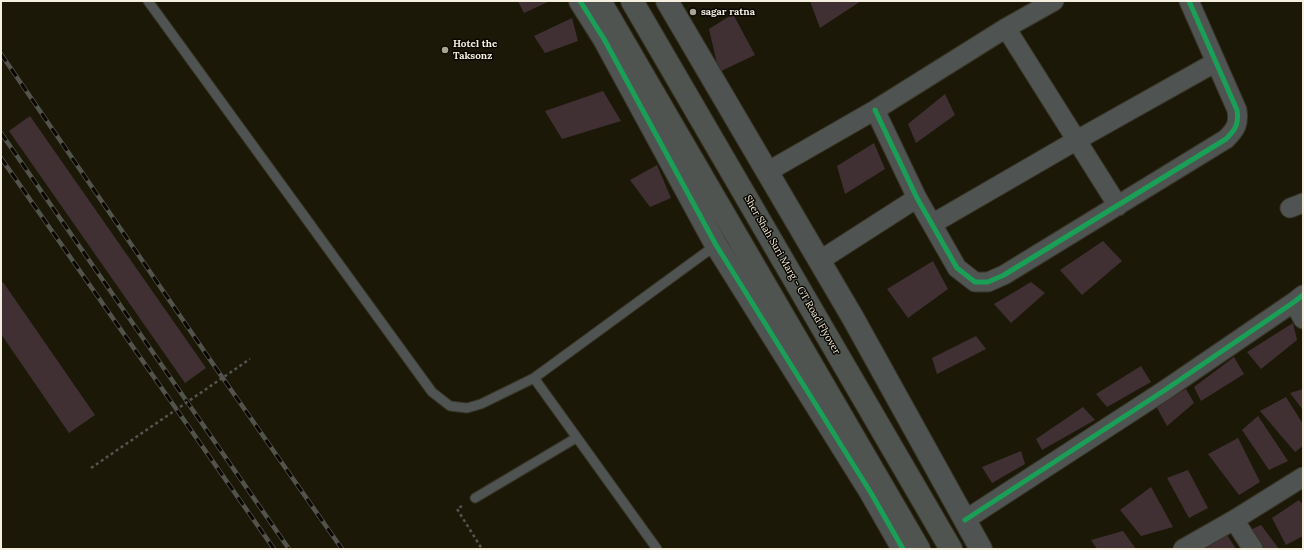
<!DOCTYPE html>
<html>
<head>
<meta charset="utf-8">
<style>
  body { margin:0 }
  #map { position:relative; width:1304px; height:550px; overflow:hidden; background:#1c1808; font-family:Lora,serif }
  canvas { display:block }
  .frame { position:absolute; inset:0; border:2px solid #f4efde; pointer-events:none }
</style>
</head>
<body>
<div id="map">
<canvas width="1304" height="550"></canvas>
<div class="frame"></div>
</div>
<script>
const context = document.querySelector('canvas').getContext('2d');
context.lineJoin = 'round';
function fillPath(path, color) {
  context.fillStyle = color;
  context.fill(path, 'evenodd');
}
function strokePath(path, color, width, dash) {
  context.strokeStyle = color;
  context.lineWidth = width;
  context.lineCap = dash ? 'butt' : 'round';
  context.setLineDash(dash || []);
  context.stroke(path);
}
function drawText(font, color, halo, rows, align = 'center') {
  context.font = font + ' Lora,serif';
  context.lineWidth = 3;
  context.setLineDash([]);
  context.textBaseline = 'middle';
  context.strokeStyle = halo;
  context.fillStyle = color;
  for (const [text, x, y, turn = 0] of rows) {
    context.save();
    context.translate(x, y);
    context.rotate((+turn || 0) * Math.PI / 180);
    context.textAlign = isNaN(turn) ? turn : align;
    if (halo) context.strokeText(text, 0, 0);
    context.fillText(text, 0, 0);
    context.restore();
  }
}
fillPath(new Path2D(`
  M 518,1 L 550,1 L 524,13 Z
  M 810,1 L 861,1 L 820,28 Z
  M 733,14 L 755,55 L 719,72 L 709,29 Z
  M 572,18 L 578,41 L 545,53 L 534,36 Z
  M 603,91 L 621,121 L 562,139 L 545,111 Z
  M 945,94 L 955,115 L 916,143 L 908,124 Z
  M 30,116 L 206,368 L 185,383 L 9,131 Z
  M 874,143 L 885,169 L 845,194 L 837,166 Z
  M 657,165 L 671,198 L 650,207 L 630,180 Z
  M 1103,241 L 1122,261 L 1082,295 L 1060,270 Z
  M 933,261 L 948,289 L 908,318 L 887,289 Z
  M 3,282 L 95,415 L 69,433 L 1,334 L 1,284 Z
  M 1031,282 L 1045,293 L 1011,323 L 994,304 Z
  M 1293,323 L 1297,340 L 1261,369 L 1247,352 Z
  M 976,336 L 986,349 L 937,374 L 932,358 Z
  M 1234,357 L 1244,374 L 1201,401 L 1194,387 Z
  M 1141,366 L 1151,382 L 1107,407 L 1096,394 Z
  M 1186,389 L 1194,403 L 1167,426 L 1156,406 Z
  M 1303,389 L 1303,410 L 1290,393 Z
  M 1286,397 L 1303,424 L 1303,446 L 1295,452 L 1260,411 Z
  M 1083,407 L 1095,420 L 1042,450 L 1036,439 Z
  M 1258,416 L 1288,461 L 1269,470 L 1242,430 Z
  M 1238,438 L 1260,482 L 1239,495 L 1208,454 Z
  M 1021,451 L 1025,464 L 992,483 L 982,467 Z
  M 1188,470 L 1208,508 L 1189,518 L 1167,478 Z
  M 1151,487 L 1173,527 L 1141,536 L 1120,510 Z
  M 1299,500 L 1303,505 L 1303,536 L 1286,545 L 1272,518 Z
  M 1261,525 L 1279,549 L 1264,549 L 1250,530 Z
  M 1123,531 L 1136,549 L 1097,549 L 1091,540 Z
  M 1227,535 L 1236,549 L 1204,549 Z`), '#403033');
const service = new Path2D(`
  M 148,1 L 432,392 L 450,406 L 467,408 L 481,404 L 534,378 L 716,245
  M 534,378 L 657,549
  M 475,498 L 576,438`);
const minor = new Path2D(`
  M 1006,28 L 1118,206
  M 875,110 L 917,198 L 957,268 L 975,282 L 988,282 L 1004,275 L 1226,139 C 1236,129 1239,124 1237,110 L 1189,1
  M 767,172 L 875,110 L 1006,28 L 1054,1
  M 1290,208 L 1303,203
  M 932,224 L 1077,140 L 1216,62
  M 819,261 L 917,198
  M 1294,302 L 1303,319
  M 965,520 L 1165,390 L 1294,302 L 1303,295
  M 1234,520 L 1253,549
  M 1183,549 L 1234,520 L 1303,477`);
const tertiary = new Path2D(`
  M 580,1 L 604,39 L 716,245 L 871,493 L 903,549
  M 667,1 L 853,318 L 981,549`);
const primary = new Path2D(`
  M 600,1 L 919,549
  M 632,1 L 951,549`);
strokePath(service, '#393528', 11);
strokePath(minor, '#393528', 21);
strokePath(tertiary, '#393528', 24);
strokePath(primary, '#393528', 24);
strokePath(new Path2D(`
  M 462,506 L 457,509 L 482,549`), '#535550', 2.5, [3, 3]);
strokePath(service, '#4f5351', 9);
strokePath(minor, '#4f5351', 19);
strokePath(tertiary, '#4f5351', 22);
strokePath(primary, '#4f5451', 22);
const rail = new Path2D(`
  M 1,54 L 213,364 L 342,549
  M 1,133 L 289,549
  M 1,158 L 274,549`);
strokePath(rail, '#52534b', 4.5);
strokePath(rail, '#0a0701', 3, [9]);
strokePath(new Path2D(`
  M 91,468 L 250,359`), '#535550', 2.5, [3, 3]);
strokePath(new Path2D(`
  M 580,1 L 604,39 L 716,245 L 871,493 L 903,549
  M 875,110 L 917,198 L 957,268 L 975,282 L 988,282 L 1004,275 L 1226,139 C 1236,129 1239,124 1237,110 L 1189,1
  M 965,520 L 1165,390 L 1294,302 L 1303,295`), '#1a9f57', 5);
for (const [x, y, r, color] of [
  [693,12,4,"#a8a493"],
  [445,50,4,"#a8a493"]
]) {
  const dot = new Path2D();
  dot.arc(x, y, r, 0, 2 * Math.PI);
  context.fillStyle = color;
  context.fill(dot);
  strokePath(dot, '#0a0701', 1.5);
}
drawText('bold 10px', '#f4efde', '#0a0701', [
  ["sagar ratna",701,12],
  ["Hotel the",453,44],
  ["Taksonz",453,56]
], 'left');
drawText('10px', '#f4efde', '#0a0701', [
  ["Sher Shah Suri Marg - GT Road Flyover",792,275,60]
]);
</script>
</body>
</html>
